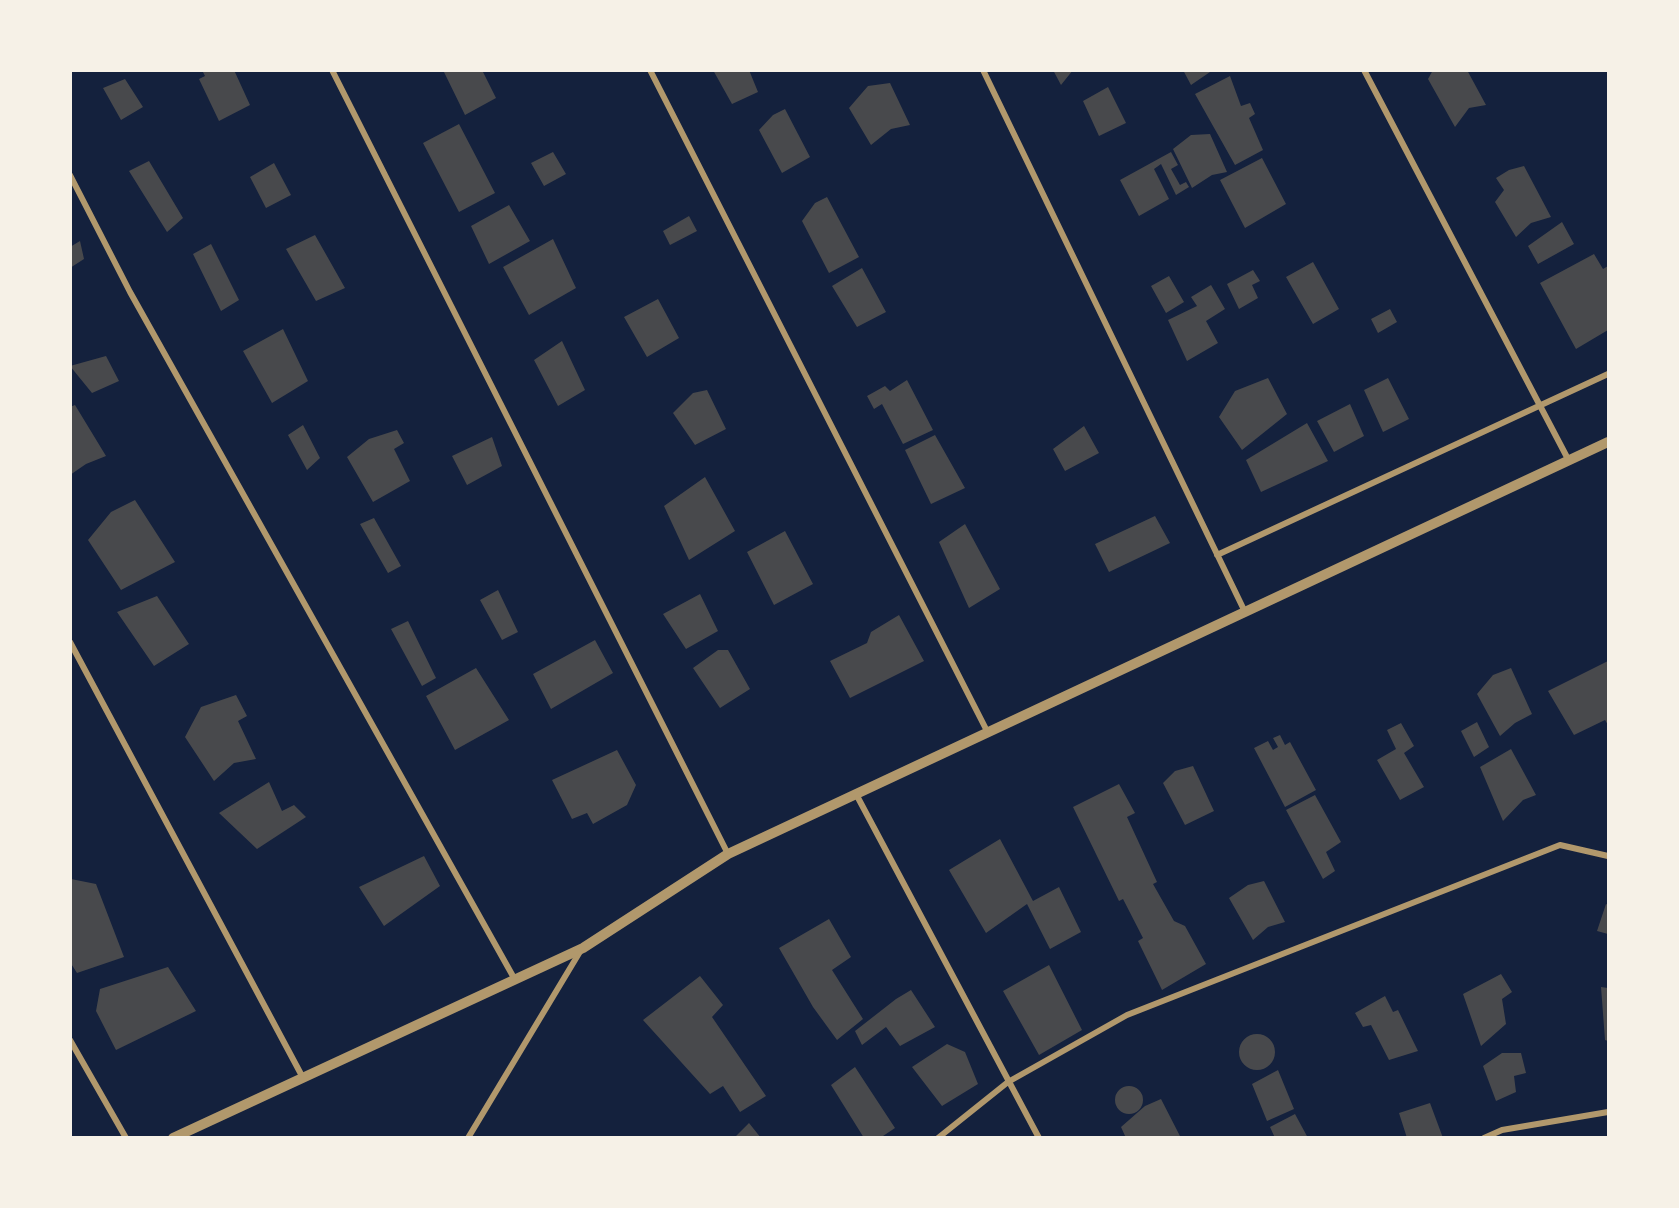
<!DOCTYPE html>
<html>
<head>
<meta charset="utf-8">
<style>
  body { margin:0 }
  #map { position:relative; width:1679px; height:1208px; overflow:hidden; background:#14213d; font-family:"Noto Sans",sans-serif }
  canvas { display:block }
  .frame { position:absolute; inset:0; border:72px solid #f6f1e7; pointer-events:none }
</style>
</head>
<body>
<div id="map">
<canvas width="1679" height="1208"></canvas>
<div class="frame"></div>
</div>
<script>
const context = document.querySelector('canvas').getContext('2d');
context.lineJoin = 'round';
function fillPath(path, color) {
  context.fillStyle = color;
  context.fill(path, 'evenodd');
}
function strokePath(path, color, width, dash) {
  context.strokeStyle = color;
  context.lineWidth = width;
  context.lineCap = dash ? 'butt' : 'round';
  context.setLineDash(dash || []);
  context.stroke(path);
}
fillPath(new Path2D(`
  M 202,70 L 234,70 L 250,105 L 219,121 L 199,79 L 205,76 Z
  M 443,70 L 482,70 L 496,98 L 465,115 Z
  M 713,70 L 749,70 L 758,92 L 732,104 Z
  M 1053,70 L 1073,70 L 1061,85 Z
  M 1183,70 L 1213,70 L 1191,85 Z
  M 1433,70 L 1467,70 L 1486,105 L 1469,108 L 1455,127 L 1428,79 Z
  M 1230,76 L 1241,106 L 1250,103 L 1255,114 L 1249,118 L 1263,150 L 1235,165 L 1195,94 Z
  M 125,79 L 143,107 L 121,120 L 103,88 Z
  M 890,83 L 910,125 L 891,129 L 871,145 L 849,108 L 868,86 Z
  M 1108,87 L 1126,123 L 1099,136 L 1083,101 Z
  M 785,109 L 810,157 L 782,173 L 759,130 L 773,115 Z
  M 459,124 L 495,193 L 459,212 L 423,143 Z
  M 1210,134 L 1227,172 L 1212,175 L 1192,188 L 1173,149 L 1191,135 Z
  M 553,152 L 566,174 L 544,186 L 531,163 Z
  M 1171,152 L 1178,165 L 1171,169 L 1180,185 L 1186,182 L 1189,187 L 1176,195 L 1161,164 L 1154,169 L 1169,199 L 1139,216 L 1120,180 Z
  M 1262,158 L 1286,204 L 1245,228 L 1220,180 Z
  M 149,161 L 183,218 L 167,232 L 129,171 Z
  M 274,163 L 291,195 L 266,208 L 250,177 Z
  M 1524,166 L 1551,217 L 1531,223 L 1516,237 L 1495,202 L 1504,190 L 1496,178 L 1509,170 Z
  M 827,197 L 859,257 L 829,273 L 802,221 L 815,203 Z
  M 509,205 L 530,241 L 489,264 L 471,226 Z
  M 689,216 L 697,231 L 670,245 L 663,231 Z
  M 1562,222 L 1574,244 L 1538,264 L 1528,246 Z
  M 315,235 L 345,288 L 316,301 L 286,249 Z
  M 553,239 L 576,288 L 529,315 L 503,267 Z
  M 80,241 L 84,259 L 70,268 L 70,247 Z
  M 211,244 L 239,300 L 221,311 L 193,254 Z
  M 1594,254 L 1603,269 L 1608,266 L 1608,330 L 1576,349 L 1540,283 Z
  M 1313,262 L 1339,309 L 1313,324 L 1286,277 Z
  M 862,268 L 886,312 L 857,327 L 832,286 Z
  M 1253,270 L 1260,281 L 1252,285 L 1258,298 L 1239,309 L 1227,284 Z
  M 1169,276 L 1184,302 L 1166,313 L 1151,286 Z
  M 1211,285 L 1225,309 L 1206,321 L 1218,343 L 1187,361 L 1168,320 L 1197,306 L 1191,297 Z
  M 658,299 L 679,338 L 647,357 L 624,317 Z
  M 1390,309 L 1397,322 L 1378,333 L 1371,319 Z
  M 283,329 L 308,381 L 272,403 L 243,351 Z
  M 562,341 L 585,390 L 558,406 L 534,360 Z
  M 106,356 L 119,381 L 92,393 L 70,366 Z
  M 1268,378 L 1287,414 L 1242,450 L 1219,417 L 1235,391 Z
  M 1388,378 L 1409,419 L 1383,432 L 1364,390 Z
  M 907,380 L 933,430 L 903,444 L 882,404 L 874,409 L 867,396 L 885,386 L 890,391 Z
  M 707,390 L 726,429 L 695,445 L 673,413 L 693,393 Z
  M 1350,404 L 1364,436 L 1334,452 L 1317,421 Z
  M 75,405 L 106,456 L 86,464 L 70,475 L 70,407 Z
  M 1307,423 L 1328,461 L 1261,492 L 1246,460 Z
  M 303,425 L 320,458 L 307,470 L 288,435 Z
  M 1084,426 L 1099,453 L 1065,471 L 1053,449 Z
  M 397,430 L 404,443 L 394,449 L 410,481 L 373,502 L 347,457 L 369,439 Z
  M 935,435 L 965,488 L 931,504 L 905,450 Z
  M 492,437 L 502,466 L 467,485 L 452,456 Z
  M 705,477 L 735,531 L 689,560 L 664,506 Z
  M 135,500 L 175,562 L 121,590 L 88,540 L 111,512 Z
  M 1155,516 L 1170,543 L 1109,572 L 1095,544 Z
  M 374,518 L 401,566 L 388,573 L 360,524 Z
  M 965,524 L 1000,589 L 969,608 L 939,542 Z
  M 785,531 L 813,584 L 774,605 L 747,552 Z
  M 498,590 L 518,632 L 502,640 L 480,600 Z
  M 700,594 L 718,631 L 686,649 L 663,614 Z
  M 157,596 L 189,644 L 154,666 L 117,612 Z
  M 899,615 L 924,661 L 850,698 L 830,661 L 867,643 L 871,632 Z
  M 408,621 L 436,678 L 422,686 L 391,629 Z
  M 595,640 L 613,673 L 551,709 L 533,674 Z
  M 718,650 L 728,650 L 750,689 L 720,708 L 693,668 Z
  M 1608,661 L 1608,725 L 1605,720 L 1574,735 L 1548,691 Z
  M 476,668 L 509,720 L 455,750 L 426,696 Z
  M 1511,668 L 1532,714 L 1515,723 L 1500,736 L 1477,694 L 1493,675 Z
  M 236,695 L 247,716 L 238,721 L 256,759 L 234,763 L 214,781 L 185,737 L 201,707 Z
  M 1477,722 L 1489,747 L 1474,757 L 1461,731 Z
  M 1401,723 L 1414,746 L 1404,753 L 1424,787 L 1400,800 L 1377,760 L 1396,749 L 1387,730 Z
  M 1280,735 L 1285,745 L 1290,742 L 1316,790 L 1285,807 L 1254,748 L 1268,741 L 1273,750 L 1278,747 L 1273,738 Z
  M 1511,749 L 1536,795 L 1523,800 L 1503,821 L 1480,767 Z
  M 617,750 L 636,785 L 627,805 L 593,824 L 587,813 L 572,819 L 552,780 Z
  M 1193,766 L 1214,811 L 1185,825 L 1163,783 L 1175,771 Z
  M 269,782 L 282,811 L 294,805 L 306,817 L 257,849 L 219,813 Z
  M 1119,784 L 1135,813 L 1127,817 L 1157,882 L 1153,884 L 1174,921 L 1185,926 L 1206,964 L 1162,990 L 1138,941 L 1143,938 L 1123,899 L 1119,901 L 1073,807 Z
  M 1315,795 L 1341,842 L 1326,852 L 1335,871 L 1323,879 L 1286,810 Z
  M 1000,839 L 1033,901 L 1059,887 L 1081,932 L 1050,949 L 1027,904 L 986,933 L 949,870 Z
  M 424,856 L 440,886 L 384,926 L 359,887 Z
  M 71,879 L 96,884 L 124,957 L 77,973 L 70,962 Z
  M 1264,881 L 1285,922 L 1268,927 L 1253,940 L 1229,898 L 1248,885 Z
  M 1606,904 L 1608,905 L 1608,934 L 1597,931 Z
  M 829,919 L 851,957 L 832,970 L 863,1019 L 837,1040 L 813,1007 L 779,948 Z
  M 1049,965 L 1082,1030 L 1039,1055 L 1003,991 Z
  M 168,967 L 196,1011 L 116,1050 L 96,1011 L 100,989 Z
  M 1501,974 L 1512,992 L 1502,999 L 1506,1024 L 1481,1046 L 1463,994 Z
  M 700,976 L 723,1005 L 712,1017 L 766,1096 L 740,1112 L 723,1086 L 710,1094 L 643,1020 Z
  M 1601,987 L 1608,988 L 1608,1041 L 1605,1040 Z
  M 911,990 L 935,1027 L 900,1046 L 886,1027 L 862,1045 L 855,1031 L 896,999 Z
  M 1385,996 L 1393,1012 L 1398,1010 L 1418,1051 L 1389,1060 L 1371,1025 L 1363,1027 L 1355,1013 Z
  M1239 1052a18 18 0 1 1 36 0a18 18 0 1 1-36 0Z
  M 947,1044 L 965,1052 L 978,1084 L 942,1106 L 912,1067 Z
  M 1502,1053 L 1521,1053 L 1526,1073 L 1514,1076 L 1516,1092 L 1496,1101 L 1483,1066 Z
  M 855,1067 L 895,1128 L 880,1138 L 864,1138 L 831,1085 Z
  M 1278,1070 L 1294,1109 L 1267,1121 L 1252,1084 Z
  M1115 1100a14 14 0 1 1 28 0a14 14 0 1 1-28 0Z
  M 1161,1099 L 1181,1138 L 1126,1138 L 1121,1127 L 1145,1106 Z
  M 1430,1103 L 1443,1138 L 1407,1138 L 1399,1113 Z
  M 1295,1114 L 1308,1138 L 1275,1138 L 1270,1127 Z
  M 749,1123 L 761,1138 L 734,1138 Z`), '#48494c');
strokePath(new Path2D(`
  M 332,70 L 728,854
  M 650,70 L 988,733
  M 983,70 L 1245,612
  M 1364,70 L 1569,461
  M 70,175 L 130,292 L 514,978
  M 1217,555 L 1608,374
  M 70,642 L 302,1076
  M 856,794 L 1039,1138
  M 70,1040 L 126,1138
  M 468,1138 L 581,950
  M 938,1138 L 1008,1082 L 1127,1015 L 1560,845 L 1608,856
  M 1484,1138 L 1502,1130 L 1608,1112`), '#b1986c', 6);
strokePath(new Path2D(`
  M 173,1138 L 583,948 L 728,854 L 1608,442`), '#b1986c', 10);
</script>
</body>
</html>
